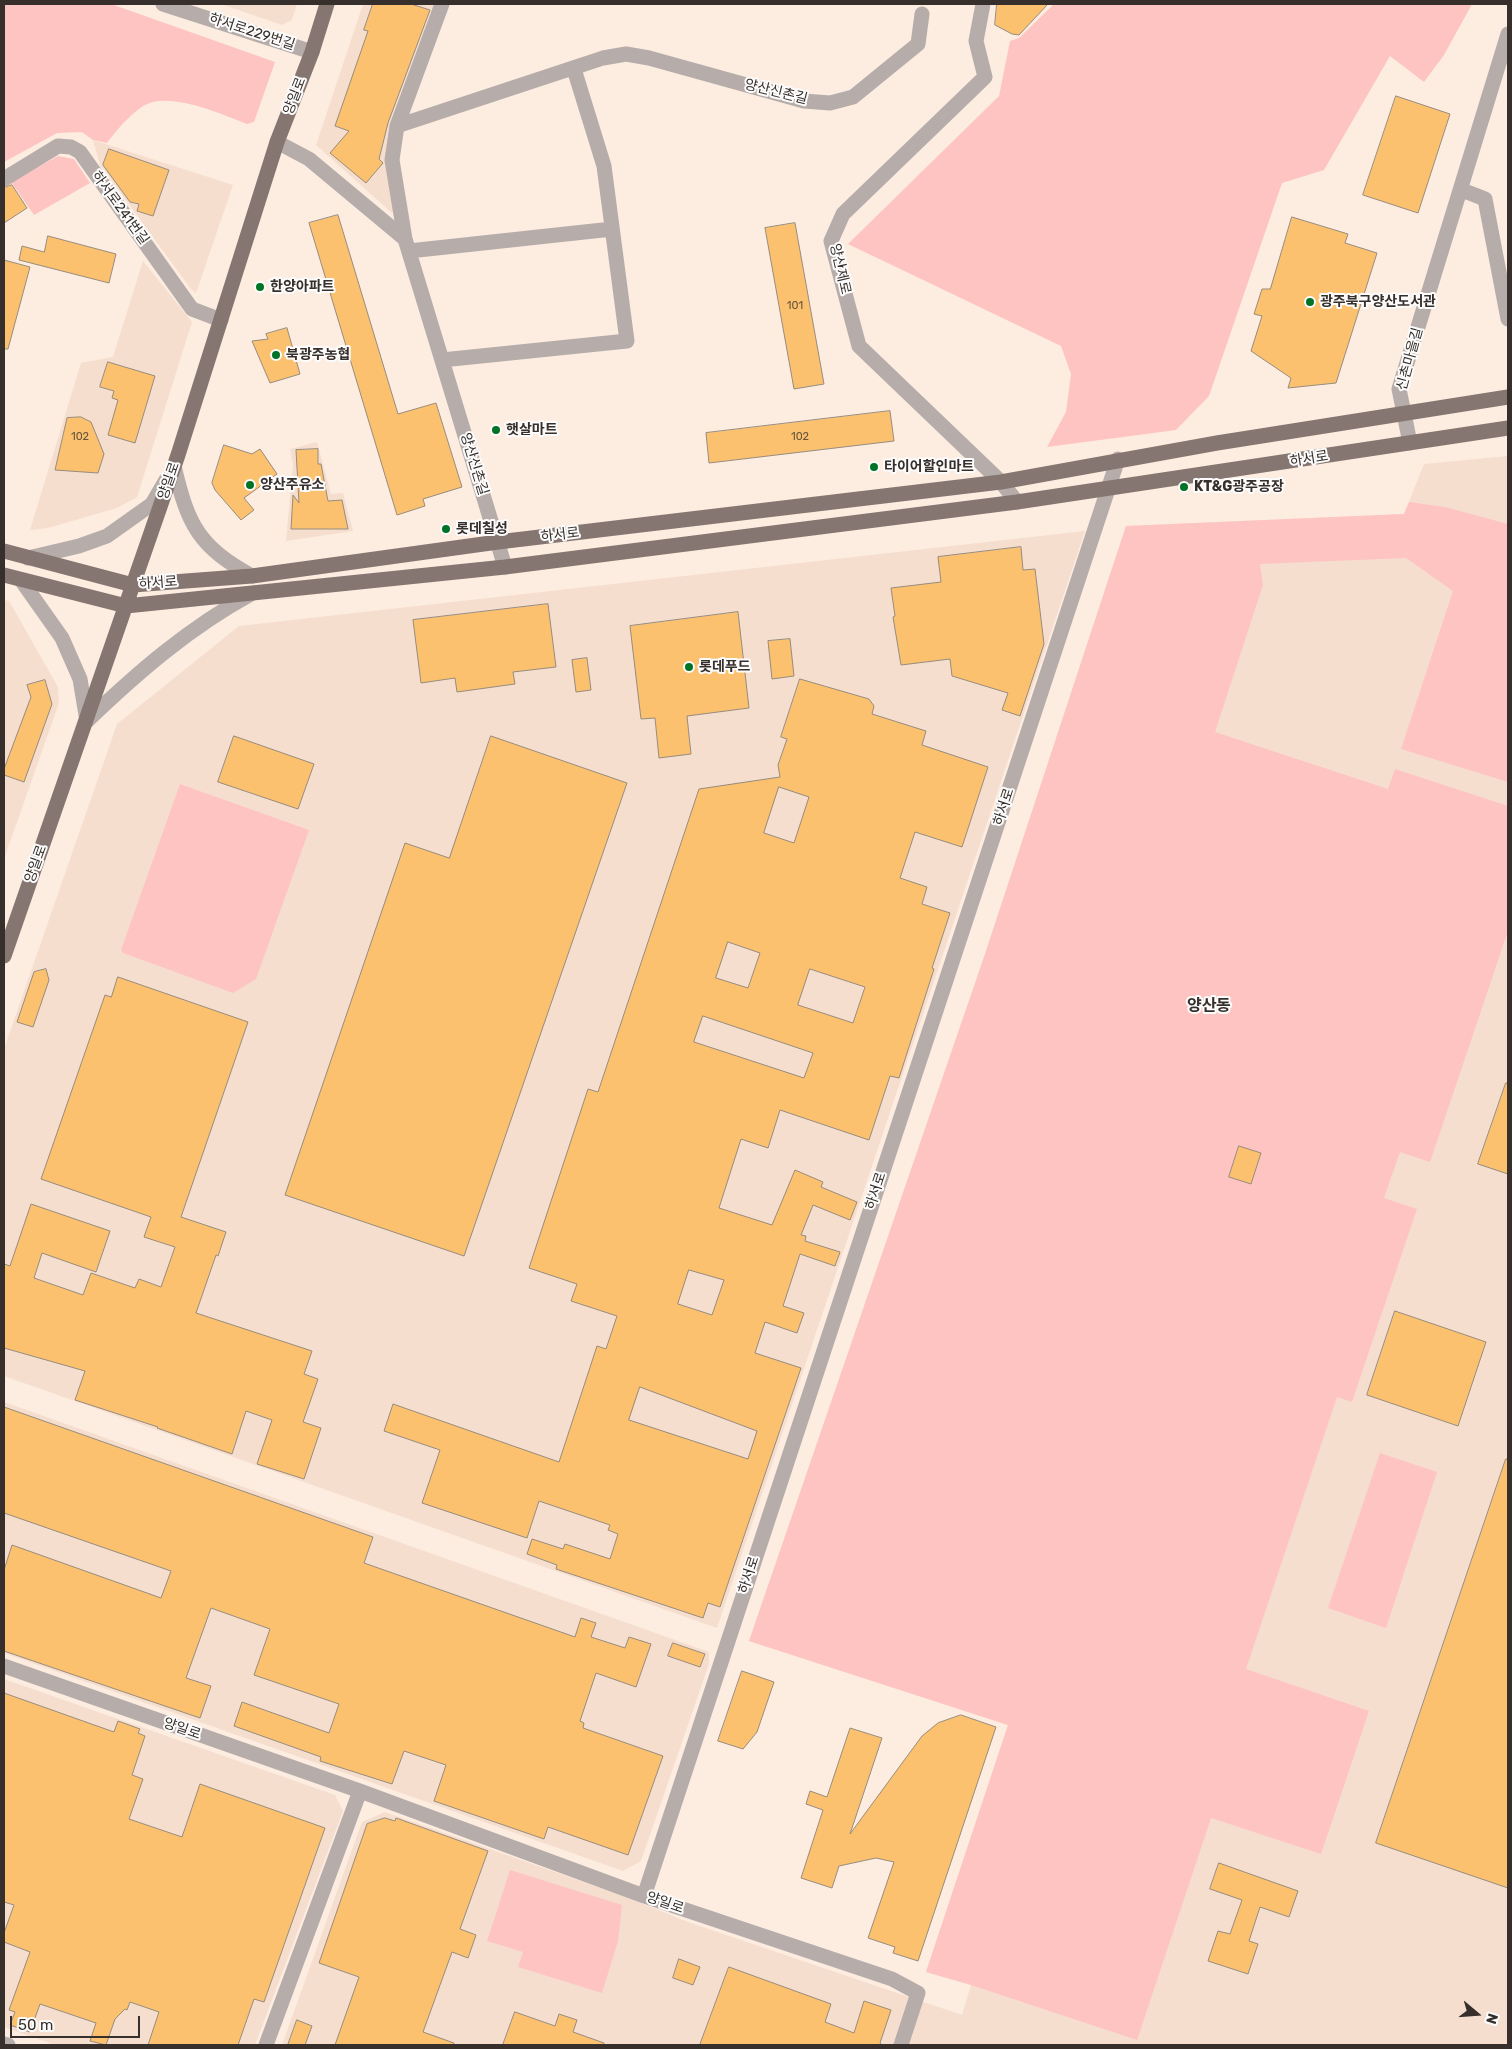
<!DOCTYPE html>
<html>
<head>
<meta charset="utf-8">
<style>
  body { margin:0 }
  #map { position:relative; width:1512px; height:2049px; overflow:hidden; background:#fdece0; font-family:Rubik,sans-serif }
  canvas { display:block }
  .frame { position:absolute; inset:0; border:5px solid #362f2b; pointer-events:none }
  .north { position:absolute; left:1452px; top:1989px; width:50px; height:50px; -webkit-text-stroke:4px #fcfcfc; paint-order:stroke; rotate:108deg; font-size:14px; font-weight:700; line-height:20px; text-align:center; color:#362f2b }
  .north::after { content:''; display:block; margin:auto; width:18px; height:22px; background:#362f2b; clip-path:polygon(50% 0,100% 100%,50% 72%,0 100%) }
  .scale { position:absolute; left:10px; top:2016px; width:130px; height:22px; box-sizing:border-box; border:2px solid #362f2b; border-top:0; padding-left:6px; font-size:15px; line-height:18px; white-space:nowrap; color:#362f2b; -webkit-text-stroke:4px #fcfcfc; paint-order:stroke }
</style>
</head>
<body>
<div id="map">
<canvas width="1512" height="2049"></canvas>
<div class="frame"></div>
<div class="north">N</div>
<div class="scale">50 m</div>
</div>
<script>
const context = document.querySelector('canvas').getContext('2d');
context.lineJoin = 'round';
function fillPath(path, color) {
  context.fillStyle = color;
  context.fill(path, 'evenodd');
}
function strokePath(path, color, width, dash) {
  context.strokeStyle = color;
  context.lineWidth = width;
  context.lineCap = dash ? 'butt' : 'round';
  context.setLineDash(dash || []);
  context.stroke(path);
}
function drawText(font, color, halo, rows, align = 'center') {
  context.font = font + ' Rubik,"Noto Sans KR",sans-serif';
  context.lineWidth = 4;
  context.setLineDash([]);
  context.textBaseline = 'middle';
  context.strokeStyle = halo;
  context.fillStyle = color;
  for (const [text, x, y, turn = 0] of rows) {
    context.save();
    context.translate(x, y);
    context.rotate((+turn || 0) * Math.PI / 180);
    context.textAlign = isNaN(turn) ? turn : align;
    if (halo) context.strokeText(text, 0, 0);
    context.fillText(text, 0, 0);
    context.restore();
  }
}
fillPath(new Path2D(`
  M 221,4 L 297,4 L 292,20 L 282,25 Z
  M 363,4 L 438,4 L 386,150 L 397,207 L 392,213 L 316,145 Z
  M 93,140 L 233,185 L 196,293 L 191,289 L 100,165 Z
  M 143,261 L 192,322 L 137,497 L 117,508 L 48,528 L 30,530 L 81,363 L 113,357 Z
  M 317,442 L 331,494 L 343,493 L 353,531 L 286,541 L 293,465 L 290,449 Z
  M 1508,456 L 1508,2045 L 282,2045 L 362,1822 L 385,1812 L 623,1896 L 688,1922 L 962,2015 L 971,1985 L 926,1972 L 1008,1725 L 749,1641 L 984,957 L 1126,526 L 1404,514 L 1424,464 Z
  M 1085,531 L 717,1628 L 4,1376 L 4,1049 L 117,724 L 239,626 Z
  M 4,600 L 9,601 L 58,687 L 59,703 L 4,859 Z
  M 4,1402 L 709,1652 L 709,1664 L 641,1861 L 623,1871 L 4,1653 Z
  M 4,1679 L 335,1795 L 343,1811 L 255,2045 L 55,2045 L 4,2027 Z`), '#f6dece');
fillPath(new Path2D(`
  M 4,4 L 111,4 L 275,62 L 254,122 L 247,124 C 221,114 181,96 153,102 C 137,105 116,131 107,143 L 93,140 L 82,132 L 57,133 L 4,162 Z
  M 1054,4 L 1472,4 L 1444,55 L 1424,82 L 1390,56 L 1324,170 L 1282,183 L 1209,396 L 1176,430 L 1047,447 L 1066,412 L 1071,374 L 1061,346 L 848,244 L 999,96 L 1010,41 L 1019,38 Z
  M 58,156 L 74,159 L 90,183 L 34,215 L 11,182 Z
  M 1409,502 L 1445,507 L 1508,524 L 1508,782 L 1401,749 L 1453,591 L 1406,558 L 1260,564 L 1263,585 L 1215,732 L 1388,789 L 1395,769 L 1508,806 L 1508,931 L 1430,1162 L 1400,1152 L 1384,1198 L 1417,1209 L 1352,1402 L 1337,1397 L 1246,1669 L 1369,1711 L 1321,1854 L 1211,1818 L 1137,2040 L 971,1985 L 926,1972 L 1008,1725 L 749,1641 L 984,957 L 1126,526 L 1404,514 Z
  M 180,784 L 309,830 L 256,979 L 233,993 L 123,953 L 121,950 Z
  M 1380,1453 L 1437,1472 L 1386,1628 L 1328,1608 Z
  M 510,1870 L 622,1905 L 618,1941 L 602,1993 L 518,1967 L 523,1952 L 487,1941 Z`), '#fec4c2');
const building = new Path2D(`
  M 373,4 L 411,4 L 430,10 L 388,123 L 379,159 L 383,163 L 366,183 L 330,153 L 349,131 L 335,126 L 368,31 L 364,30 Z
  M 997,4 L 1048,4 L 1019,35 L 1012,34 L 995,25 Z
  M 1396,96 L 1450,114 L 1418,213 L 1363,195 Z
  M 109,149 L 169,170 L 153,216 L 137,211 L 139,204 L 130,202 L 103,165 Z
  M 12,185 L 27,208 L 4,223 L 4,188 Z
  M 338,215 L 398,414 L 436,403 L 462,487 L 423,499 L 425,506 L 397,515 L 309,223 Z
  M 1292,217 L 1348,234 L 1345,243 L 1377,253 L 1336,383 L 1288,388 L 1291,378 L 1251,351 L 1262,316 L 1254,314 L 1262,289 L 1270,289 Z
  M 795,223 L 824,384 L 794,389 L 765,228 Z
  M 48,236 L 116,254 L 109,283 L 19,260 L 22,246 L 44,252 Z
  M 4,260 L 30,267 L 8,349 L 4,349 Z
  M 287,328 L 300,374 L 270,383 L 252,341 L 268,339 L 266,334 Z
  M 108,362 L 155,376 L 135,443 L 108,435 L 118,400 L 112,398 L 114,391 L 100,387 Z
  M 890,411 L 894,441 L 709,463 L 706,433 Z
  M 81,417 L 91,422 L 104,454 L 98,473 L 55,470 L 67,418 Z
  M 224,445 L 252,454 L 260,449 L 277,474 L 244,498 L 254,510 L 241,520 L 215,490 L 212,483 Z
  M 318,449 L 318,464 L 321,464 L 328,501 L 342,500 L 348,529 L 291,529 L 293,495 L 299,503 L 296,450 Z
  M 1021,547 L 1023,570 L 1035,569 L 1044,644 L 1020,716 L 1002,710 L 1008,693 L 952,676 L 950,659 L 901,665 L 893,617 L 895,616 L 891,588 L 941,582 L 938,557 Z
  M 548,604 L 556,667 L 513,672 L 515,684 L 457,692 L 455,678 L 421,683 L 413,620 Z
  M 738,612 L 749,708 L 687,716 L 691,754 L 659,758 L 655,718 L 641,719 L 630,626 Z
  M 790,639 L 794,676 L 772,679 L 768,641 Z
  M 587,658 L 591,690 L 576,692 L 572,660 Z
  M 800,679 L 869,699 L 874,706 L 872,714 L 926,731 L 922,745 L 988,767 L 962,847 L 915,832 L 900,878 L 927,887 L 922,904 L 950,913 L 932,968 L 934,969 L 899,1078 L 890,1076 L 869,1140 L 780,1110 L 768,1148 L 741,1139 L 719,1208 L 772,1225 L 795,1170 L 823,1182 L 821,1187 L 857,1202 L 850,1220 L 813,1205 L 801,1235 L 806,1236 L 805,1241 L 840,1252 L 835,1266 L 800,1254 L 783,1306 L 804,1313 L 797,1333 L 765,1322 L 755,1353 L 801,1368 L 720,1607 L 708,1603 L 703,1618 L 556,1569 L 557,1565 L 527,1554 L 532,1539 L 563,1549 L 565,1544 L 610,1559 L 618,1534 L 608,1530 L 610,1525 L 539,1501 L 527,1538 L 422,1503 L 440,1450 L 384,1431 L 393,1404 L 559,1462 L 597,1346 L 606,1349 L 617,1316 L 571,1301 L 577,1284 L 529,1268 L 588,1089 L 598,1092 L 699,789 L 780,777 L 778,765 L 787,739 L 781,737 ZM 779,787 L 809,797 L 794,843 L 764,833 ZM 728,942 L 760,953 L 748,988 L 716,978 ZM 810,969 L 865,987 L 853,1023 L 798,1005 ZM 703,1016 L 813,1053 L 804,1078 L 694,1042 ZM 689,1270 L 724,1280 L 712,1315 L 678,1304 ZM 640,1387 L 757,1431 L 748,1459 L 629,1420 Z
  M 45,680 L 52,704 L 24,782 L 4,775 L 4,769 L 31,697 L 27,685 Z
  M 234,736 L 314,764 L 298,809 L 218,782 Z
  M 491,736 L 627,783 L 464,1256 L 285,1195 L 405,843 L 449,858 Z
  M 46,969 L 49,980 L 33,1027 L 17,1022 L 34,972 Z
  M 118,977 L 248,1022 L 181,1217 L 226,1232 L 218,1256 L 216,1255 L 196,1313 L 312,1351 L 304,1374 L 318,1379 L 303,1422 L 321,1428 L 304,1479 L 257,1464 L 272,1420 L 246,1411 L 232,1454 L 157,1428 L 158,1427 L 75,1400 L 85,1371 L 4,1348 L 4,1264 L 10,1266 L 31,1204 L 110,1231 L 96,1272 L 42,1253 L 34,1278 L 83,1295 L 91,1273 L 135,1288 L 139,1279 L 161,1287 L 175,1247 L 144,1237 L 151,1217 L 41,1179 L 105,995 L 111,997 Z
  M 1506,1083 L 1508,1083 L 1508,1174 L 1478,1164 Z
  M 1239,1146 L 1261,1153 L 1251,1184 L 1229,1177 Z
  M 1395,1311 L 1486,1342 L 1458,1426 L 1367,1395 Z
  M 4,1407 L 373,1537 L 364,1563 L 575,1637 L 581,1618 L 596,1623 L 591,1637 L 625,1648 L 629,1637 L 651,1644 L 636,1687 L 596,1673 L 580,1721 L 584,1723 L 583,1728 L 663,1756 L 628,1855 L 548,1827 L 544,1839 L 434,1801 L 446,1765 L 404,1751 L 392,1784 L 320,1761 L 321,1757 L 234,1726 L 242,1702 L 329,1733 L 339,1704 L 254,1675 L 270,1629 L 211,1608 L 186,1678 L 211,1686 L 200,1718 L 4,1651 L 4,1570 L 12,1545 L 161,1598 L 171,1571 L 4,1513 Z
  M 1506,1459 L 1508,1459 L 1508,1888 L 1376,1843 Z
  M 673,1643 L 705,1654 L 700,1667 L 668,1656 Z
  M 742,1671 L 774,1682 L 757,1732 L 743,1749 L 718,1741 Z
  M 4,1693 L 114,1732 L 118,1721 L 140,1729 L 138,1733 L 145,1736 L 132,1775 L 143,1779 L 129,1819 L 182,1837 L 200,1784 L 325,1828 L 264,2002 L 254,1999 L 238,2045 L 148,2045 L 159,2012 L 130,2002 L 127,2010 L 125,2009 L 115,2019 L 106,2045 L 90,2041 L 96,2023 L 40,2004 L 30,2032 L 10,2025 L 15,2012 L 9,2010 L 30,1952 L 4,1942 L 4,1933 L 14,1905 L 4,1902 Z
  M 961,1715 L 996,1727 L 918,1961 L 893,1953 L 895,1947 L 868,1938 L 894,1862 L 876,1858 L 839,1866 L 832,1888 L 801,1878 L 823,1810 L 806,1804 L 810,1791 L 827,1797 L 850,1728 L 882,1738 L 850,1834 L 922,1736 L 938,1723 Z
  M 385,1818 L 395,1821 L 396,1818 L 488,1851 L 460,1929 L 476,1935 L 468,1958 L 452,1952 L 423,2032 L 454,2043 L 454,2045 L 335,2045 L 359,1977 L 319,1963 L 367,1824 Z
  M 1219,1863 L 1298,1891 L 1289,1917 L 1260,1907 L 1249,1941 L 1258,1944 L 1248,1974 L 1208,1961 L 1218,1931 L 1230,1934 L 1242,1900 L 1210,1889 Z
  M 679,1959 L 700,1967 L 693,1985 L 673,1978 Z
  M 729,1967 L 831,2004 L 825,2022 L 854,2033 L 864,2001 L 891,2010 L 880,2043 L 882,2045 L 700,2045 Z
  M 515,2012 L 555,2026 L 559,2014 L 577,2020 L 573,2032 L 604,2043 L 604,2045 L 503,2045 Z
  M 297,2020 L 312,2026 L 305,2045 L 288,2045 Z`);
fillPath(building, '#fbc16e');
strokePath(building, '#978c7e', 1);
strokePath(new Path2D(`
  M 163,4 L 312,52
  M 442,4 L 397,126 L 392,160 L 405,239 L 505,567
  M 983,4 L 976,41 L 985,77 L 843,214 L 831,241 L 859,346 L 1001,482 L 1017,502
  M 397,126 L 603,58 L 626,54 L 649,58 L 804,101 L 830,103 L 853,97 L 918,44 L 922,14
  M 277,142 L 309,159 L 405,239
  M 4,179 L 58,146 L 71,147 L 80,152 L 192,309 L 221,320
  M 1462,190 L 1485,199 L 1508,319
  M 409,251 L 612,229
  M 442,360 L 627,341 L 604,166 L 574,69
  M 1410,443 L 1399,389 L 1508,34
  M 174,466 C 188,525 198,546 252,576
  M 28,558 L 79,546 L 107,536 L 152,504 L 166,480
  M 21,580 L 62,638 L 80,679 L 87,721
  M 87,721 C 138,672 189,628 251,594
  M 4,1666 L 360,1791 L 644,1896 L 892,1979 L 918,1993 L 901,2045
  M 644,1896 L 1118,459
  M 4,2044 L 8,2045
  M 266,2045 L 360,1791`), '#b6adaa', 15);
strokePath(new Path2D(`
  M 4,551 L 133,585 L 252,576 L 498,542 L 1001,482 L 1217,443 L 1508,397
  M 4,575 L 126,606 L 505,567 L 1017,502 L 1508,428
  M 4,956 L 178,455 L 277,142 L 312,52 L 327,4`), '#867671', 15);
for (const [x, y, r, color] of [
  [260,287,5,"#017326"],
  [1310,302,5,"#017326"],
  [276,355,5,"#017326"],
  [496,430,5,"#017326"],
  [874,467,5,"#017326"],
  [250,485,5,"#017326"],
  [1184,487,5,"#017326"],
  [446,529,5,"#017326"],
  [689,667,5,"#017326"]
]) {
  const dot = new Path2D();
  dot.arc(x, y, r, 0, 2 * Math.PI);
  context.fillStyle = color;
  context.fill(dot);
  strokePath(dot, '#fcfcfc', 2);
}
drawText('11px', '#67543c', null, [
  ["101",795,306],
  ["102",80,437],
  ["102",800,437]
]);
drawText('14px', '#362f2b', '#fcfcfc', [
  ["하서로229번길",252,32,18],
  ["양산신촌길",776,92,14],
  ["양일로",295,96,-69],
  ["하서로241번길",120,208,54],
  ["양산제로",840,269,77],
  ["신촌마을길",1410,359,-75],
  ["하서로",1309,459,-9],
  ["양산신촌길",474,464,73],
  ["양일로",169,481,-71],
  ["하서로",560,535,-7],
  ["하서로",158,583,-4],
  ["하서로",1004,807,-72],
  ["양일로",36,864,-70],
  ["하서로",876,1191,-72],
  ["하서로",749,1575,-72],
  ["양일로",182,1729,19],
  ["양일로",665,1903,19]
]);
drawText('bold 14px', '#362f2b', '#fcfcfc', [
  ["한양아파트",270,287],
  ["광주북구양산도서관",1320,302],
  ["북광주농협",286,355],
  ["햇살마트",506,430],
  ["타이어할인마트",884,467],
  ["양산주유소",260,485],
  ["KT&G광주공장",1194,487],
  ["롯데칠성",456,529],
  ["롯데푸드",699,667]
], 'left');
drawText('bold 16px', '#362f2b', '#fcfcfc', [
  ["양산동",1209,1006]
]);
</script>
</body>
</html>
